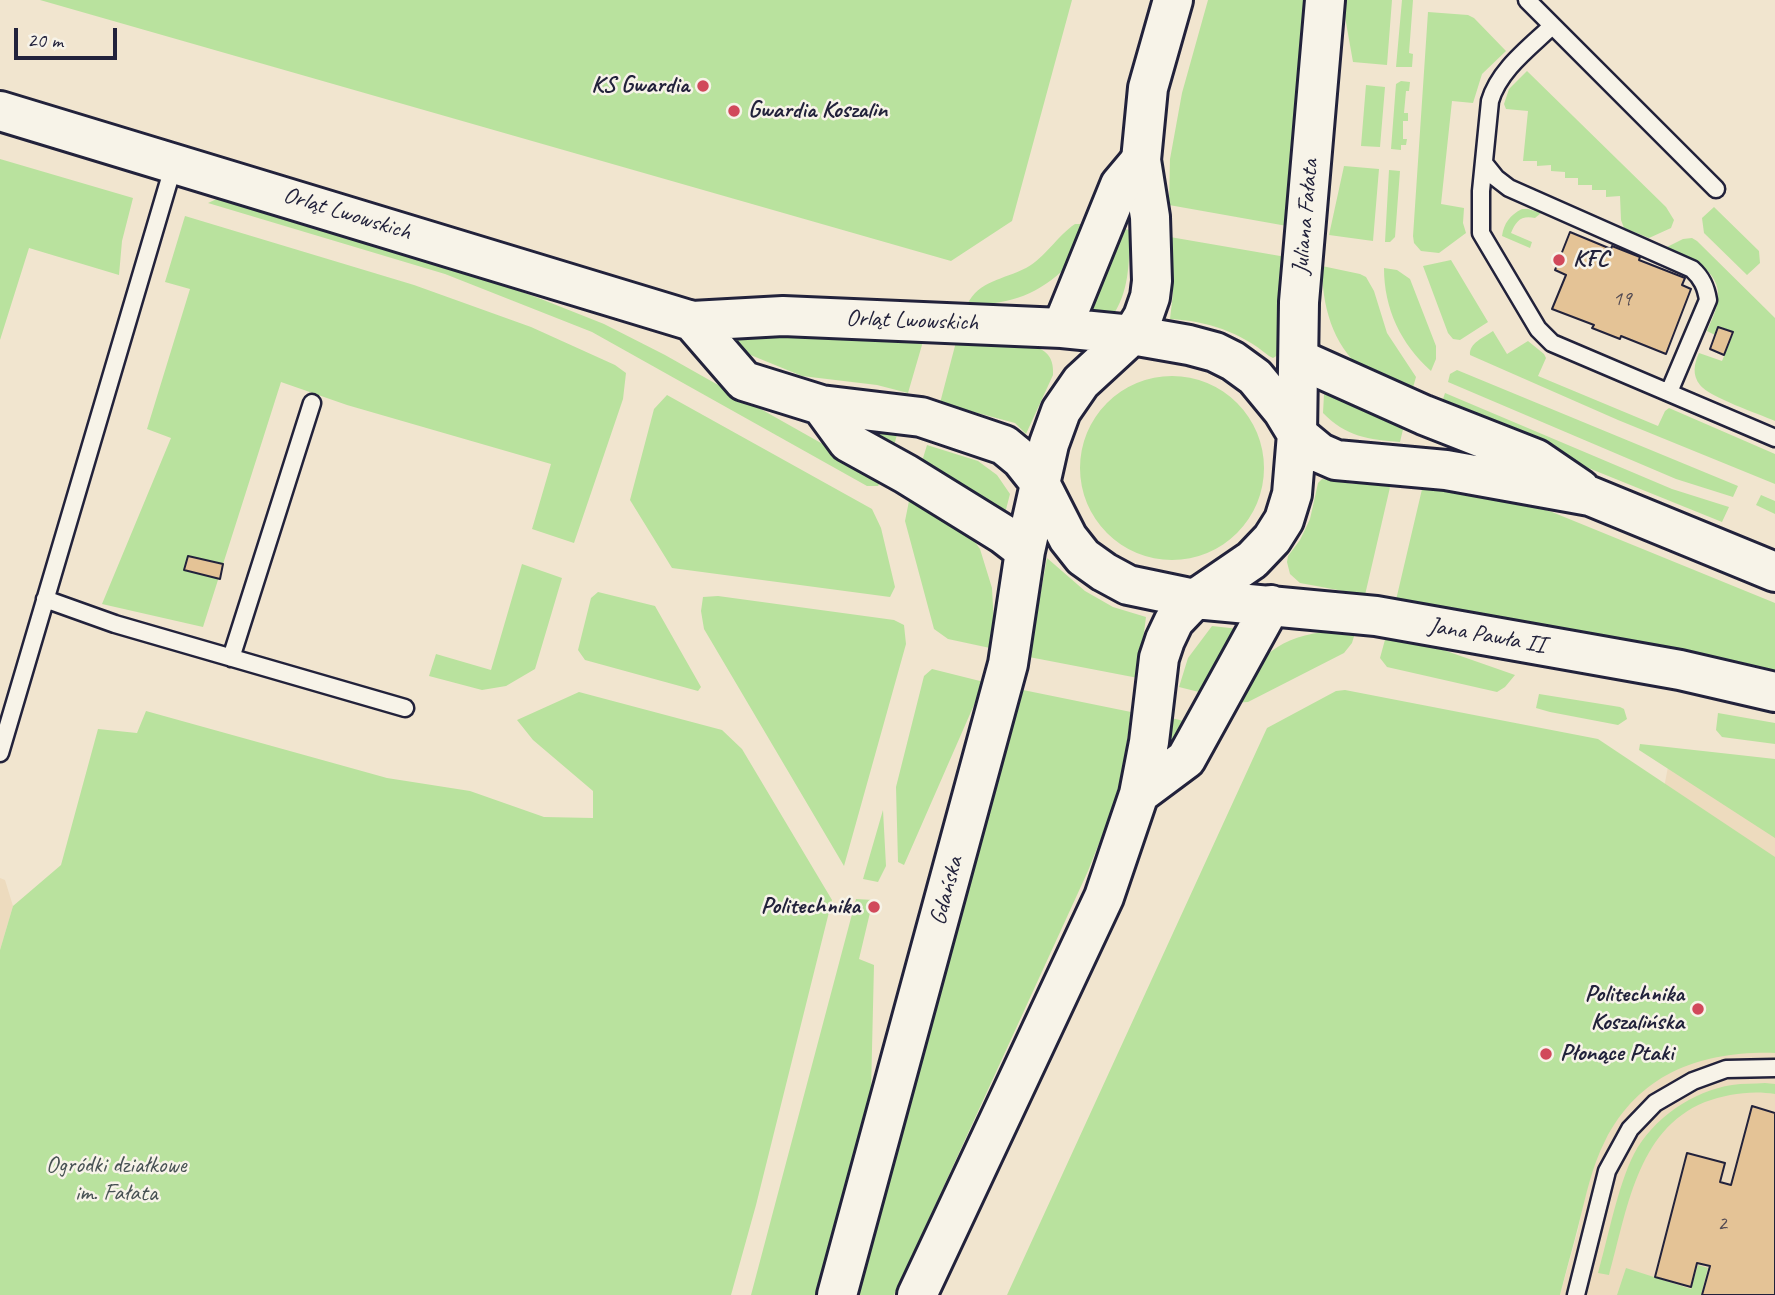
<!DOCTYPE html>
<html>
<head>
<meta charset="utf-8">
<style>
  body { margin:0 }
  #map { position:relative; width:1775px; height:1295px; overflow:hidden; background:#f1e5cf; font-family:Caveat,sans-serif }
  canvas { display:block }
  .scale { position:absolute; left:14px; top:28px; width:103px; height:32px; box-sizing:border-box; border:4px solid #22223b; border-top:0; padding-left:9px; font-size:21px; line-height:24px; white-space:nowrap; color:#22223b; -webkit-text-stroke:5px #f7f3e8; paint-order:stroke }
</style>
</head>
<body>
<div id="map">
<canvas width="1775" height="1295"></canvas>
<div class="scale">20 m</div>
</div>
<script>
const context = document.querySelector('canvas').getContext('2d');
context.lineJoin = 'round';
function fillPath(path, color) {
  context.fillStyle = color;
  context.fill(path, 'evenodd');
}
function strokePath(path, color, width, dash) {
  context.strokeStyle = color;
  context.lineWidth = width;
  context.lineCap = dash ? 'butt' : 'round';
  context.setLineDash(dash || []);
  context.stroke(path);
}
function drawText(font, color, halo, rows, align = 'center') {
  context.font = font + ' Caveat,sans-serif';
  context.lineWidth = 5;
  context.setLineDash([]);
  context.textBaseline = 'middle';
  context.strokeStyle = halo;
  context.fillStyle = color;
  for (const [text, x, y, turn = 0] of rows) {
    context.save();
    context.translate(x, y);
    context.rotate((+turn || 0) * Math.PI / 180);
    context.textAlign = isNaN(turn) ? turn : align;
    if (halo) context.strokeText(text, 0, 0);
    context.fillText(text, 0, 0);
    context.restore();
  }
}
fillPath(new Path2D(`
  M 1668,767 L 1775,789 L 1775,1295 L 1560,1295 L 1578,1230 Z
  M 0,878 L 5,880 L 13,906 L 0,950 Z`), '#eddbbe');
fillPath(new Path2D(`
  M 40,0 L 1072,0 L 1012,221 L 951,261 Z
  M 1208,0 L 1305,0 L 1287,226 L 1169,205 L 1170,159 L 1182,93 Z
  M 1342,0 L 1392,0 L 1387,65 L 1353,62 Z
  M 1402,0 L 1413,0 L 1409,53 L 1413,54 L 1412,67 L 1396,67 Z
  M 1428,12 L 1468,15 L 1474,18 L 1506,51 L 1482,74 L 1473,103 L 1452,101 L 1441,204 L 1464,208 L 1463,223 L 1466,233 L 1439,253 L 1421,251 L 1414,243 L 1413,236 Z
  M 1527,71 L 1666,207 L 1674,220 L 1671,228 L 1649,238 L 1624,228 L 1621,220 L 1620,196 L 1606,197 L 1606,190 L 1592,190 L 1592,185 L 1578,185 L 1578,178 L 1565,178 L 1565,172 L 1551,171 L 1551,165 L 1537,166 L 1537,161 L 1523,161 L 1528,111 L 1506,109 L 1504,104 L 1509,89 Z
  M 1401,81 L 1410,82 L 1409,91 L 1406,91 L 1404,113 L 1408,113 L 1408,121 L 1403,121 L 1403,139 L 1407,139 L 1406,145 L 1401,145 L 1401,150 L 1391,149 L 1396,84 Z
  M 1366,85 L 1385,87 L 1380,147 L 1361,146 Z
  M 0,159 L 133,198 L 122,241 L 119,275 L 29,248 L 0,340 Z
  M 1344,166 L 1379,169 L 1373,241 L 1329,235 Z
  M 1389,170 L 1400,171 L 1395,237 L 1390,242 L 1385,242 Z
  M 219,198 L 427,258 L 541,299 L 604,324 L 665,355 L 883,478 L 878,486 L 867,486 L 592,332 L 445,274 L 208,203 Z
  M 1714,207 L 1759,251 L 1760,263 L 1747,275 L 1704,233 L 1702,218 Z
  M 1522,209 L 1528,209 L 1541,213 L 1535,218 C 1521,215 1516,221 1511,233 L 1532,242 L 1530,248 L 1502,236 C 1504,223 1510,215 1522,209 Z
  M 185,216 L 414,285 L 531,327 L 615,365 L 626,373 L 623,399 L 574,543 L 532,529 L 551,464 L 347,405 L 281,382 L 203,627 L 102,604 L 171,438 L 147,429 L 190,289 L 165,282 Z
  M 1075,224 L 1088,224 C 1083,235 1080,250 1074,260 C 1071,264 1065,268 1062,271 C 1034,297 1004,305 967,305 C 979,280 1003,280 1026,268 C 1045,258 1057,236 1075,224 Z
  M 1114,227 L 1130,230 C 1129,259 1130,287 1115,312 L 1092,311 L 1087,306 Z
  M 1170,237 L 1286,257 L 1278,355 L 1273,358 L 1269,356 C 1240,332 1208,321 1170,319 L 1173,293 Z
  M 1692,238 L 1697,241 L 1775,318 L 1775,421 C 1759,414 1709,397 1700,385 C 1692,375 1694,364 1699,353 L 1722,361 L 1734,332 L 1718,326 L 1715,335 L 1707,331 C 1711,321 1717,310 1718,299 C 1721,269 1688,258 1667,247 L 1683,239 Z
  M 1451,260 L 1488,322 L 1460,340 L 1453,339 L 1448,333 L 1423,266 Z
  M 1322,266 L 1360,274 L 1366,277 L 1374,291 L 1387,333 L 1416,377 L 1410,398 C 1395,389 1376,381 1363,370 C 1332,344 1322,305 1322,266 Z
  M 1384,268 L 1397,270 L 1410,279 L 1436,346 L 1436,359 L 1431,371 C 1401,344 1384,309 1384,268 Z
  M 1493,331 L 1507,354 L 1528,341 L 1544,354 L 1546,358 L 1538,376 L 1658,426 L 1665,411 L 1669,408 L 1775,454 L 1775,484 L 1618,420 L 1470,355 C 1469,343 1483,338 1493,331 Z
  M 730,333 L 924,338 L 908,393 L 877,385 L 802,376 L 726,345 Z
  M 956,342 L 1032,346 C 1048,350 1054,359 1053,375 L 1026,434 L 1015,423 L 940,403 Z
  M 1457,370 L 1738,486 L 1733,497 L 1676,479 L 1448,382 L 1450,374 Z
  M1080 468a92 92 0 1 1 184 0a92 92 0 1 1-184 0Z
  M 1327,390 L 1405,421 L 1400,442 C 1369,440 1345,436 1323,413 L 1324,394 Z
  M 1445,393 L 1672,489 L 1729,507 L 1722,522 L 1440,408 Z
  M 667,395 L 872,509 L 881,528 L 895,587 L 890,597 L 672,568 L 630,500 L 654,409 Z
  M 852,429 L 898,431 L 892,453 Z
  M 927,445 L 978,461 L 997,475 L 1010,494 L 1003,521 L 920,468 Z
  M 1322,479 L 1354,484 L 1391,483 L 1365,595 L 1300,583 L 1290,574 L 1287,562 L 1288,556 L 1300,540 L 1310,519 L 1318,483 Z
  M 1423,485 L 1510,500 L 1552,512 L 1775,603 L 1775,673 L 1728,660 L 1396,600 Z
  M 1761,495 L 1775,501 L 1775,514 L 1756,505 Z
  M 910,496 L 961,522 L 980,549 L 992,588 L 994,625 L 990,648 L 948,639 L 934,629 L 905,521 Z
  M 1047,558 L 1085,591 L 1113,607 L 1146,617 L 1138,678 L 1029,657 Z
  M 522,564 L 562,578 L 535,669 L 506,686 L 482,690 L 429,676 L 436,654 L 491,670 Z
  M 598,592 L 655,606 L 701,687 L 698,691 L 585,660 L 578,650 L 591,598 Z
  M 718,596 L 894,620 L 904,625 L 906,644 L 844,866 L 704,629 L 701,611 L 703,597 Z
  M 1212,626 L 1239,629 L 1207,694 L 1179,687 L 1188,658 Z
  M 1323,632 L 1355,633 L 1352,643 L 1344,653 L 1248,702 L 1229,703 C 1258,663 1270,639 1323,632 Z
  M 1386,636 L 1412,639 L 1515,675 L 1505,687 L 1497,692 L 1387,667 L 1380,658 Z
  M 932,669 L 984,682 L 904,865 L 898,862 L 896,787 L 924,676 Z
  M 1023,690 L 1131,712 L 1123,771 L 1111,813 L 1088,871 L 894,1295 L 856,1295 Z
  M 1345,690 L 1598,739 L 1775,857 L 1775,1053 C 1703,1051 1640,1072 1605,1141 C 1592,1166 1586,1195 1579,1223 C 1573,1247 1566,1271 1560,1295 L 1007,1295 L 1267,728 L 1336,691 Z
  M 579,692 L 722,730 L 742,749 L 832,900 L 756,1205 L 731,1295 L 0,1295 L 0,950 L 13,906 L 61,865 L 98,729 L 137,733 L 146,711 L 387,778 L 470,791 L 544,817 L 593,818 L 593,791 L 533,740 L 517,720 Z
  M 1539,694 L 1620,707 L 1624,709 L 1627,719 L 1618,725 L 1550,712 L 1536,708 Z
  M 1718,713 L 1775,723 L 1775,744 L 1722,737 L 1716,730 Z
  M 1171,718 L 1193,723 L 1166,763 Z
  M 1640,744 L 1775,759 L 1775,838 L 1639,750 Z
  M 883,810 L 886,866 L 878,882 L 863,879 Z
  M 856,899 L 873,900 L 859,959 L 874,965 L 871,1091 L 815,1295 L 751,1295 Z
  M 1765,1083 L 1775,1084 L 1775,1094 C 1752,1090 1727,1094 1705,1102 C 1636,1130 1627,1212 1609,1275 L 1598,1273 C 1608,1238 1618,1185 1634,1154 C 1653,1118 1693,1091 1732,1085 C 1743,1083 1754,1084 1765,1083 Z
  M 1698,1265 L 1708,1268 L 1701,1295 L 1617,1295 L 1626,1268 L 1691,1289 Z`), '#b9e29e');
const building = new Path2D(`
  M 1570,232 L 1611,249 L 1612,246 L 1640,257 L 1639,260 L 1685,278 L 1682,285 L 1691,289 L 1666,354 L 1621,336 L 1620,339 L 1592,328 L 1594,325 L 1552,309 L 1566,275 L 1555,270 Z
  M 1718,327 L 1733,332 L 1724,355 L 1710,349 Z
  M 188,556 L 223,564 L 220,579 L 184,570 Z
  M 1752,1106 L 1775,1113 L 1775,1295 L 1702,1295 L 1710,1266 L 1697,1263 L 1691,1287 L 1655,1277 L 1687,1153 L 1725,1163 L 1720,1182 L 1731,1185 Z`);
fillPath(building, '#e4c396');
strokePath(building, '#22223b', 2);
const service = new Path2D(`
  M 1527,0 L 1716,189
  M 1552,26 C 1529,48 1499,70 1490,101 L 1481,191 L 1481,233 L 1538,329 L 1552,343 L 1775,438
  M 1484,163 L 1496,178 L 1509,188 L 1692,269 C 1702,278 1706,287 1708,300 L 1669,392
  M 45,599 L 115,624 L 405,708
  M 231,658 L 312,403
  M 0,753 L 174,164
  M 1576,1295 L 1607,1171 L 1630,1129 L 1655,1103 L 1693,1081 L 1726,1069 L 1775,1068`);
const tertiary = new Path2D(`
  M 1132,335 L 1143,317 L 1150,297 L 1152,281 L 1150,217 L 1141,160 L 1148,88 L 1173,0
  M 1297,434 L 1299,302 L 1325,0`);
const secondary = new Path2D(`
  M 0,111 L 692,321 L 783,316 L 1062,328 L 1132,335 L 1189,345 L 1215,352 L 1233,361 L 1255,377 L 1283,411 L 1297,434 L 1292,494 L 1284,520 L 1272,539 L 1252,560 L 1195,599 L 1174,621 L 1165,640 L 1159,658 L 1149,742 L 1139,794 L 1104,897 L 917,1295
  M 692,321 L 744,381 L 821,405 L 921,417 L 1004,445 L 1021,459 L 1040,483 L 1068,538 L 1083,557 L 1104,572 L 1128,585 L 1195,599 L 1376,616 L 1680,670 L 1775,692
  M 1062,328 L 1120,185 L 1141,160
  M 1299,359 L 1424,415 L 1536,459 L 1580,489
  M 821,405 L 848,442 L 906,474 L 1003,534 L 1025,551
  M 1297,434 L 1320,453 L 1336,460 L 1446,470 L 1590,496 L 1775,572
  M 1139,794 L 1186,759 L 1271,605
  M 837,1295 L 1008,664 L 1025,551 L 1049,444 L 1061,411 L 1081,382 L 1132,335`);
strokePath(service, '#22223b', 21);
strokePath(tertiary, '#22223b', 44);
strokePath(secondary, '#22223b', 44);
strokePath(service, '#f7f3e8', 16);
strokePath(tertiary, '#f7f3e8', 38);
strokePath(secondary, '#f7f3e8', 38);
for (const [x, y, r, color] of [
  [703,86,7,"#d1495b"],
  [734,111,7,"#d1495b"],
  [1559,260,7,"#d1495b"],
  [874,907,7,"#d1495b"],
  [1698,1009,7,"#d1495b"],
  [1546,1054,7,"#d1495b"]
]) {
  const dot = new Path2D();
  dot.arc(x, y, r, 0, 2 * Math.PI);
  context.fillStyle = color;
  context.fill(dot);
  strokePath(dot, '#f7f3e8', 2.5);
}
drawText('21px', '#524a52', null, [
  ["19",1622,299],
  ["2",1722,1224]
]);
drawText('bold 24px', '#22223b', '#f7f3e8', [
  ["KS Gwardia",689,86],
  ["Gwardia Koszalin",748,111,"left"],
  ["KFC",1573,260,"left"],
  ["Politechnika",860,907],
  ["Politechnika",1684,995],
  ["Koszalińska",1684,1023],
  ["Płonące Ptaki",1560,1054,"left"]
], 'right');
drawText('24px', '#22223b', '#f7f3e8', [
  ["Orląt Lwowskich",347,214,17],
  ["Juliana Fałata",1306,217,-85],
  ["Orląt Lwowskich",912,321,2],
  ["Jana Pawła II",1487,636,10],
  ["Gdańska",947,891,-75]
]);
drawText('24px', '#485254', '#f7f3e8', [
  ["Ogródki działkowe",116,1166],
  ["im. Fałata",116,1194]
]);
</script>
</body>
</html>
